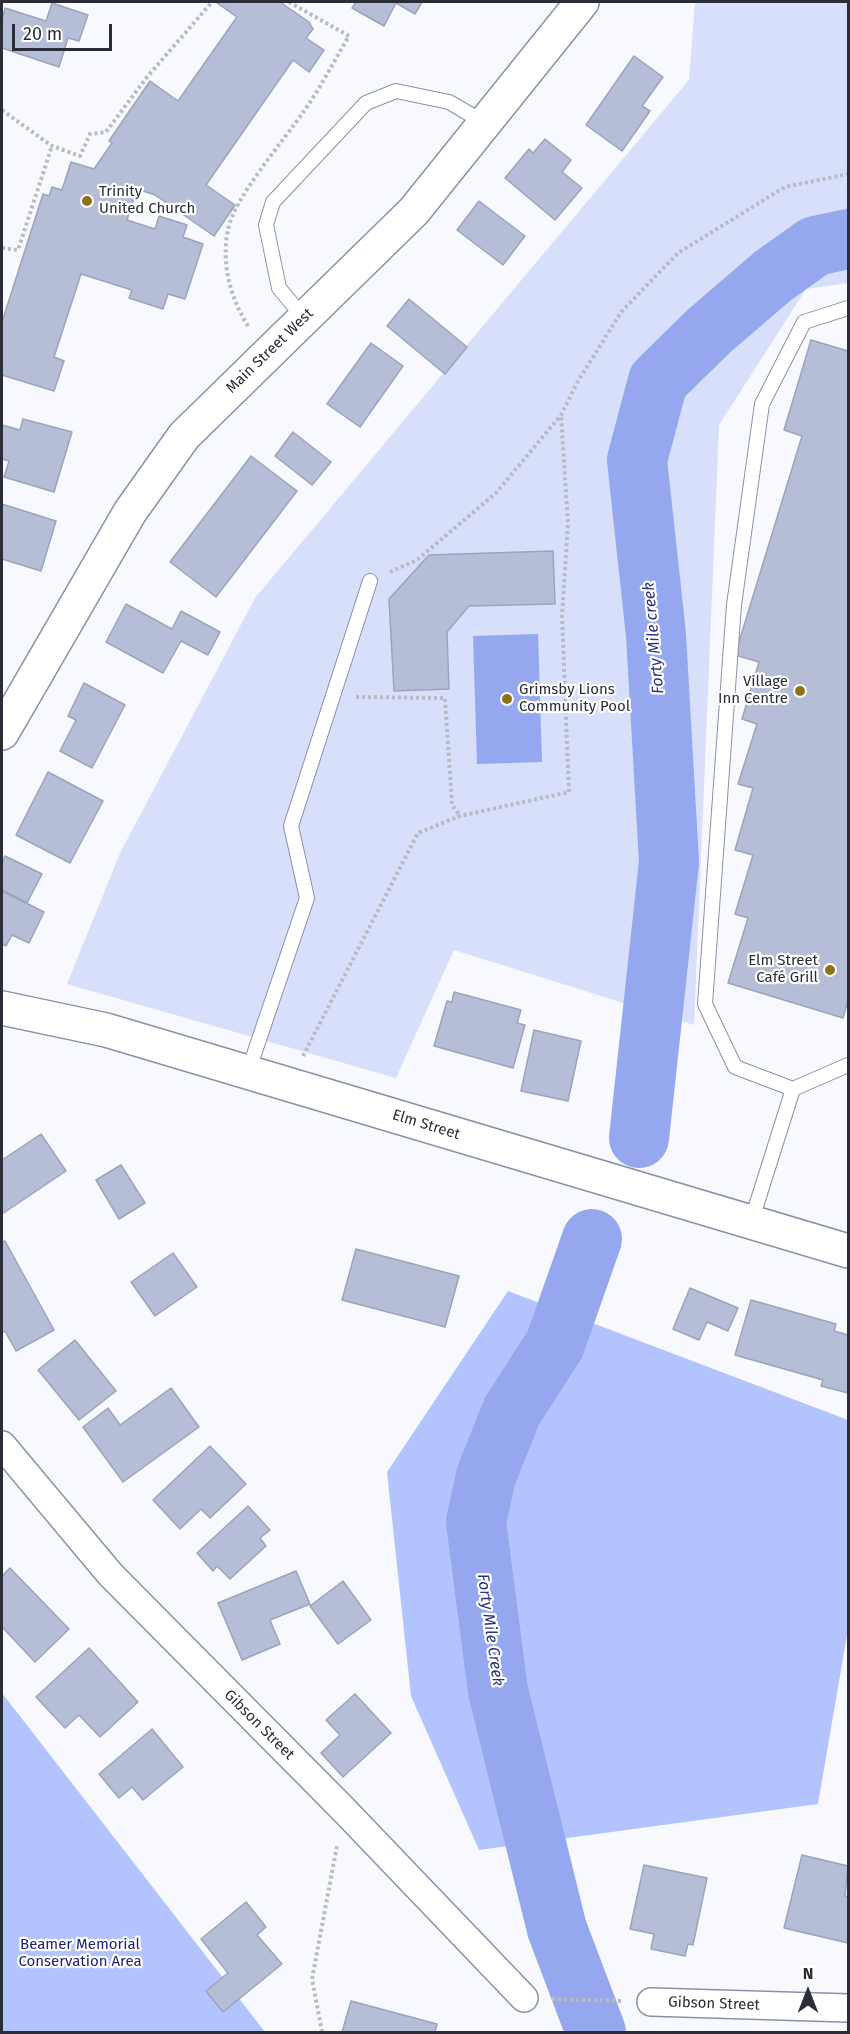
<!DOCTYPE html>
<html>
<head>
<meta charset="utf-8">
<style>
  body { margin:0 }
  #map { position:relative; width:850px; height:2034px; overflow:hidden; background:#f7f9fe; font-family:"Fira Sans",sans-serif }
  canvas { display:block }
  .frame { position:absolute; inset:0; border:3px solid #2a2d37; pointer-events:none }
  .north { position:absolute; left:778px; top:1962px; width:60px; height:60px; -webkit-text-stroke:4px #fff; paint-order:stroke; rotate:0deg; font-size:16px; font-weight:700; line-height:24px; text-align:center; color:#2a2d37 }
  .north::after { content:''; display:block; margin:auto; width:21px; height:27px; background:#2a2d37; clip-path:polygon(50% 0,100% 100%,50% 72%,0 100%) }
  .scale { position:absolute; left:12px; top:24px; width:100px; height:27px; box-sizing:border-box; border:3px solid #2a2d37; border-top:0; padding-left:8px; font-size:18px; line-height:21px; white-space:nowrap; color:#2a2d37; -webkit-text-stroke:4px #fff; paint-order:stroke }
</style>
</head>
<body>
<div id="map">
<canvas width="850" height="2034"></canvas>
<div class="frame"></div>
<div class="north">N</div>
<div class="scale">20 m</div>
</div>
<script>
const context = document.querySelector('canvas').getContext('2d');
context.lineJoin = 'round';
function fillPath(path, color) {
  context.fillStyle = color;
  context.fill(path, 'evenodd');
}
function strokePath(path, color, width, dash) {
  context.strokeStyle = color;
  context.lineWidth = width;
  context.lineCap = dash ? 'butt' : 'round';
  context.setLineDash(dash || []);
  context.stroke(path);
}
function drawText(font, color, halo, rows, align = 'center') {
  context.font = font + ' "Fira Sans",sans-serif';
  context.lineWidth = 4.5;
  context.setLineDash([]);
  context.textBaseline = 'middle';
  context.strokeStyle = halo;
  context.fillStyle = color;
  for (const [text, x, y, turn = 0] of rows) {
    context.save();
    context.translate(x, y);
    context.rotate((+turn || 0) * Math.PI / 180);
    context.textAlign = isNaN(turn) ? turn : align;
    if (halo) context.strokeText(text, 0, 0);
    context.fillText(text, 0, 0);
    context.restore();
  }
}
fillPath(new Path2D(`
  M 695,2 L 848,2 L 848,283 L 806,289 L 719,425 L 694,1025 L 454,950 L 396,1078 L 67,984 L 120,853 L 255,598 L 689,80 Z`), '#d8dffa');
fillPath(new Path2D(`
  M 508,1291 L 848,1420 L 848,1629 L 818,1804 L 479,1850 L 411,1696 L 387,1472 Z
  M 2,1693 L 265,2032 L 2,2032 Z`), '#b3c3fe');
fillPath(new Path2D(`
  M 538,634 L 542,762 L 477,764 L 473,636 Z`), '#94a7ef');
strokePath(new Path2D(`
  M 639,1138 L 669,862 L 656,635 L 637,460 L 658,381 L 709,331 L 773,276 L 815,246 L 848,239
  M 592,1239 L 555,1344 L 512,1411 L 486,1476 L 476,1522 L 498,1691 L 557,1929 L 596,2032`), '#94a7ef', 60);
const building = new Path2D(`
  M 219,2 L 280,2 L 309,22 L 313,29 L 306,38 L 324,50 L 309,72 L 293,60 L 206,185 L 235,205 L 214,236 L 155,195 L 137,189 L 127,220 L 155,229 L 159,216 L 187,225 L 183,237 L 203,244 L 185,299 L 168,294 L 163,309 L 129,298 L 132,290 L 81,274 L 54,357 L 64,361 L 54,391 L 2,375 L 2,322 L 43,194 L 49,196 L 52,187 L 62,190 L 71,162 L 94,169 L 112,143 L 109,141 L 150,81 L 178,101 L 237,17 L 217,3 Z
  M 356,2 L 422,2 L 415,14 L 396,3 L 384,26 L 352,8 Z
  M 52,3 L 88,15 L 79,41 L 68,38 L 59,67 L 2,48 L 2,20 L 5,8 L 46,21 Z
  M 634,56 L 663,77 L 642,106 L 650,111 L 622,151 L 586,125 Z
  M 545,139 L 571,160 L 562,172 L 582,188 L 555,220 L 505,178 L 529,149 L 533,153 Z
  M 479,201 L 525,236 L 503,265 L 457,230 Z
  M 409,299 L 467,347 L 445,374 L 387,326 Z
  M 811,340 L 848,351 L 848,1000 L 843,1018 L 728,983 L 748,918 L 735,914 L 753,855 L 735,850 L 753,788 L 738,784 L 757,724 L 742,719 L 759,662 L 735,655 L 802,436 L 784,430 Z
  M 371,343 L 403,366 L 360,427 L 327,404 Z
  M 23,419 L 72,432 L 54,492 L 4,477 L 9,461 L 2,459 L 2,425 L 20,430 Z
  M 293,432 L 331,462 L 312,485 L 275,456 Z
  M 251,456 L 297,491 L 216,597 L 170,562 Z
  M 2,504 L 56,521 L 41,571 L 2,559 Z
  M 553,551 L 555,604 L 469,606 L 447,632 L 449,689 L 394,691 L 389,599 L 429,555 Z
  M 126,604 L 172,629 L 181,611 L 220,632 L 208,655 L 181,641 L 163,673 L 106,642 Z
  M 84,683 L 125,705 L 92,768 L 60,751 L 76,720 L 68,716 Z
  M 48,772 L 103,801 L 70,863 L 16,835 Z
  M 5,856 L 42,874 L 27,903 L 2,890 L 2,863 Z
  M 2,891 L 44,912 L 29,943 L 12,935 L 6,946 L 2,944 Z
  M 454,992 L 521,1010 L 517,1023 L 525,1025 L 513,1068 L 434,1046 L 447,1001 L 452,1002 Z
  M 534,1030 L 581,1041 L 568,1101 L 521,1091 Z
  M 41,1134 L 66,1171 L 2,1214 L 2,1160 Z
  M 121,1165 L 145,1203 L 119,1219 L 96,1180 Z
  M 5,1241 L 54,1330 L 16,1351 L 5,1331 L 2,1333 L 2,1242 Z
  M 356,1249 L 459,1276 L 445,1327 L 342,1300 Z
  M 173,1253 L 197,1287 L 155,1316 L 131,1282 Z
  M 690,1288 L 738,1308 L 728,1331 L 707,1322 L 699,1340 L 673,1329 Z
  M 751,1300 L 836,1324 L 834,1331 L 848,1335 L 848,1393 L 821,1386 L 823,1380 L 735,1355 Z
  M 75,1340 L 116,1391 L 79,1420 L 38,1370 Z
  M 171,1388 L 199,1427 L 123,1482 L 83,1427 L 108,1408 L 120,1425 Z
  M 210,1446 L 246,1484 L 210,1518 L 201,1509 L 180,1529 L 153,1500 Z
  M 248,1506 L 270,1530 L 260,1538 L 266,1546 L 230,1579 L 217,1566 L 213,1571 L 197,1553 Z
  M 10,1568 L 69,1629 L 35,1662 L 2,1627 L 2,1576 Z
  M 296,1571 L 310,1604 L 270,1620 L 280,1644 L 242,1660 L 218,1603 Z
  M 343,1581 L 371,1620 L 338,1644 L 310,1606 Z
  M 89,1648 L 138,1702 L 100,1737 L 79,1715 L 65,1728 L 36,1697 Z
  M 355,1694 L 391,1733 L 343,1777 L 321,1753 L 340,1735 L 326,1720 Z
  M 152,1729 L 183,1767 L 143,1800 L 132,1787 L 119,1798 L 99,1774 Z
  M 802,1855 L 848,1866 L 845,1896 L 848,1897 L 848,1943 L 784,1928 Z
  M 644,1865 L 707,1878 L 693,1945 L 688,1944 L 685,1956 L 651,1949 L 654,1934 L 630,1929 Z
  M 246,1902 L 266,1927 L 257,1935 L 282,1964 L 223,2012 L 206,1991 L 228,1973 L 201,1939 Z
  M 351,2001 L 437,2024 L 435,2032 L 342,2032 Z`);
fillPath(building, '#b6bed7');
strokePath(building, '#9ca3bc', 1.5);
const service = new Path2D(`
  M 304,318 L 279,288 L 266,225 L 273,202 L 366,103 L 396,91 L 449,102 L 485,123
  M 248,1072 L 307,898 L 291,826 L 370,581
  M 793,1089 L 735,1067 L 705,1004 L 734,605 L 762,404 L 804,322 L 848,308
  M 751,1222 L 793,1089 L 848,1065`);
const minor = new Path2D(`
  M 2,1445 L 110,1574 L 344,1810 L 524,1998
  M 651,2002 L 848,2008`);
const secondary = new Path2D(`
  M 2,733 L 130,512 L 184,436 L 414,211 L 582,2
  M 2,1008 L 106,1030 L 848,1251`);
strokePath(service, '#8a91a9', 16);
strokePath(minor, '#8a91a9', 30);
strokePath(secondary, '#8a91a9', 36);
strokePath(new Path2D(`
  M 2,110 L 52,146 L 80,156 L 90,134 L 106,132 L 147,77 L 212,2
  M 2,248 L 18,250 L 52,146
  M 248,326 C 230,297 221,263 228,230 C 233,199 285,139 304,111 C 321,87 334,61 349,36 L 289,2
  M 390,572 L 417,560 L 496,493 L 561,415 L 578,381 L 622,311 L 678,253 L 785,187 L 848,174
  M 356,697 L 445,698 L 452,805 L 460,816
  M 303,1056 L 418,833 L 460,816 L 569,792 L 562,616 L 568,524 L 561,415
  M 552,1999 L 622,2001
  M 322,2032 L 312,1979 L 337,1846`), '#b9bbc2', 4, [3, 3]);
strokePath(service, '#fff', 14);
strokePath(minor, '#fff', 27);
strokePath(secondary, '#fff', 33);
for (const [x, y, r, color] of [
  [87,201,6,"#8c7317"],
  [800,691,6,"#8c7317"],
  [507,699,6,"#8c7317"],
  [830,970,6,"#8c7317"]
]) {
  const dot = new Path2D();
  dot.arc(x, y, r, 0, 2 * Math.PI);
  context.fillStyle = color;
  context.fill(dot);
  strokePath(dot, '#fff', 2);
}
drawText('15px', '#2a2d37', '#fff', [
  ["Trinity",99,192],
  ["United Church",99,209],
  ["Village",788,682,"right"],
  ["Inn Centre",788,699,"right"],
  ["Grimsby Lions",519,690],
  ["Community Pool",519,707],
  ["Elm Street",818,961,"right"],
  ["Café Grill",818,978,"right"]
], 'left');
drawText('15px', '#2a2d37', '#fff', [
  ["Main Street West",270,351,-44],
  ["Elm Street",426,1125,17],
  ["Gibson Street",259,1725,45],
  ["Gibson Street",714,2004,2]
]);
drawText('15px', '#1e2375', '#fff', [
  ["Beamer Memorial",80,1945],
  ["Conservation Area",80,1962]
]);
drawText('italic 16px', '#293284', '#fff', [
  ["Forty Mile creek",654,638,-95],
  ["Forty Mile Creek",490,1630,82]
]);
</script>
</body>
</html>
